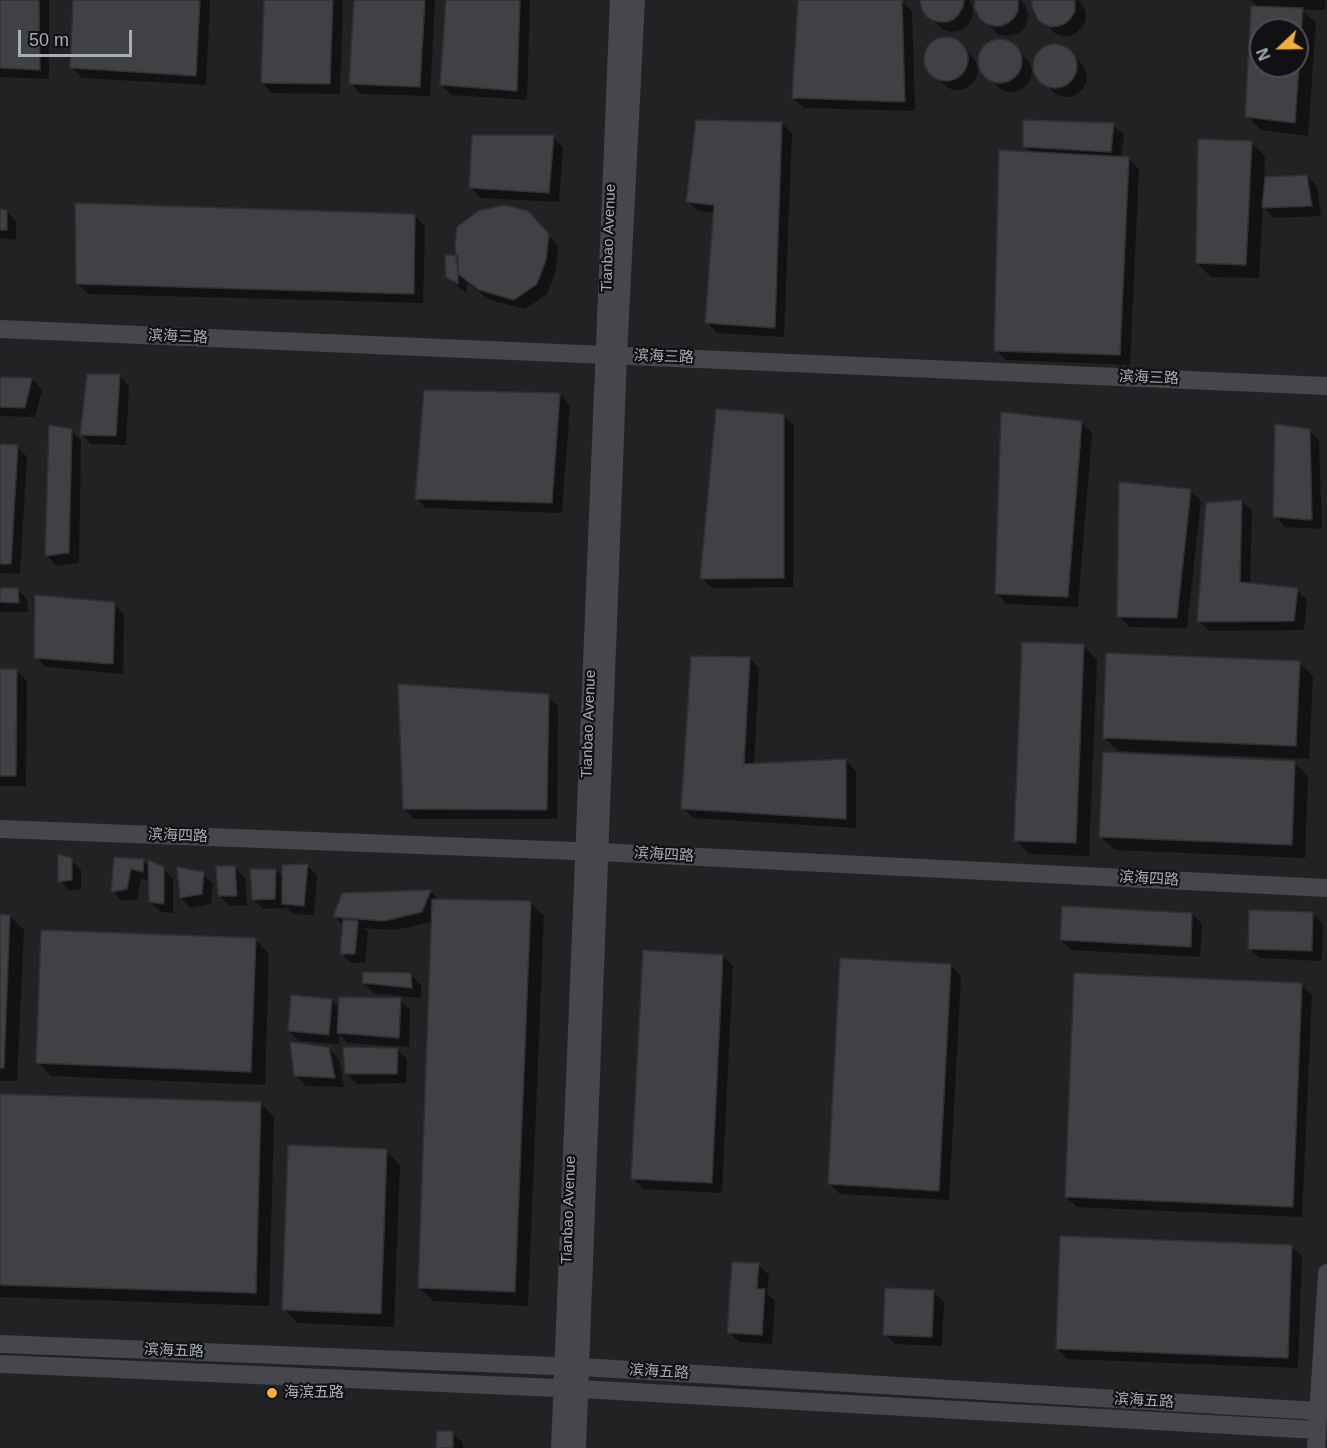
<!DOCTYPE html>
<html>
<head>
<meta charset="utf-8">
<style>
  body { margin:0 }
  #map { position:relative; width:1327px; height:1448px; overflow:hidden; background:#161618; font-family:Arial,sans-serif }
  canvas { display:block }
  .north { position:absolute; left:1249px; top:18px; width:60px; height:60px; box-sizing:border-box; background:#111113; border:2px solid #4d4f55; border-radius:50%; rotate:248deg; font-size:16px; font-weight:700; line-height:24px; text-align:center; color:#a8adb8 }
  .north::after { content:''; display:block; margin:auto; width:21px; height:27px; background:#f2b134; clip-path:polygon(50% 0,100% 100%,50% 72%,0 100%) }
  .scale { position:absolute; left:18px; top:30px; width:114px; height:27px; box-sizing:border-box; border:3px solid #a8adb8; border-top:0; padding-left:8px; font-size:18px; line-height:21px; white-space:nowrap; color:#a8adb8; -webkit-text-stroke:4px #111113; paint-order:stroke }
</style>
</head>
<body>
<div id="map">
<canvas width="1327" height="1448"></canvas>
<div class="north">N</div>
<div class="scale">50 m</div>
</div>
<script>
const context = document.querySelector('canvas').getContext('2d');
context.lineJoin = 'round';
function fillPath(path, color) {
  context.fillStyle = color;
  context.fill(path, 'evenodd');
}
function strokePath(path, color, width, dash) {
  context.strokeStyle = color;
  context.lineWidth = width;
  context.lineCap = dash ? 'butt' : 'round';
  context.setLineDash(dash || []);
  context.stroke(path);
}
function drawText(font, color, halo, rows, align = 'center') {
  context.font = font + ' Arial,"Noto Sans SC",sans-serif';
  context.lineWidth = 4.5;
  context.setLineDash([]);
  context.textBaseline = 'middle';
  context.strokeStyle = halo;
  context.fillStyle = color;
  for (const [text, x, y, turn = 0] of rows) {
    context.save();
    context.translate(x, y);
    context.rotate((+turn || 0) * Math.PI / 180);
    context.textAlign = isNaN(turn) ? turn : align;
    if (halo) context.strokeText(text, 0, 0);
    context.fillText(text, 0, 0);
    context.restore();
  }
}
fillPath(new Path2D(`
  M 0,0 L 1327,0 L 1327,1448 L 0,1448 ZM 1261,30 L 1297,30 L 1297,66 L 1261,66 Z`), '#222225');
fillPath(new Path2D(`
  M 0,0 L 49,0 L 49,79 L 0,77 Z
  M 74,0 L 210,0 L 206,85 L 82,78 L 72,68 Z
  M 265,0 L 343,0 L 340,94 L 272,93 L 262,83 Z
  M 356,0 L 435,0 L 430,96 L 361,94 L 351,83 Z
  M 447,0 L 530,0 L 527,100 L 452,95 L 441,85 Z
  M 799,0 L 901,1 L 912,11 L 915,111 L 804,108 L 793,98 Z
  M 922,0 L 969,0 L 973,10 L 972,17 L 969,24 L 964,29 L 957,31 L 950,32 L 944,30 L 927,15 Z
  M 976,0 L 1021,0 L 1026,8 L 1028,15 L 1027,21 L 1024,28 L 1019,33 L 1012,35 L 1005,36 L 998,34 L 982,18 Z
  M 1035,0 L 1079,0 L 1084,8 L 1086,15 L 1085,22 L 1081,28 L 1076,33 L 1070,36 L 1063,36 L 1056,34 L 1039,19 Z
  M 1251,0 L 1326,0 L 1325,10 L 1302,10 L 1316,23 L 1308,136 L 1261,130 L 1247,116 L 1258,7 ZM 1261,30 L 1297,30 L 1297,66 L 1261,66 Z
  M 943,38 L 956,40 L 972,56 L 976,62 L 978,69 L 977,76 L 974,82 L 968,87 L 962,90 L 955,90 L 948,88 L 931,73 L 928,68 L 926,55 L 932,44 Z
  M 997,40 L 1010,43 L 1026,58 L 1030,64 L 1032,71 L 1031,78 L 1028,84 L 1022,89 L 1016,92 L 1009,92 L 1002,90 L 985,75 L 982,70 L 980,57 L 982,51 L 986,46 Z
  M 1059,45 L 1065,47 L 1081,63 L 1085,69 L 1087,76 L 1086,83 L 1083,89 L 1077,94 L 1071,97 L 1064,97 L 1057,95 L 1040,80 L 1037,75 L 1035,62 L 1037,56 L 1046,47 Z
  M 781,123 L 792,133 L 784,337 L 717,333 L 707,322 L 715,213 L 698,211 L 687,201 Z
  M 1113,125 L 1124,135 L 1121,158 L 1129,159 L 1139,169 L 1130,365 L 1006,360 L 996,350 L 1032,153 L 1024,146 Z
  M 553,137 L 563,147 L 559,202 L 481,198 L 471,188 Z
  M 1251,143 L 1265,156 L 1264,179 L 1307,176 L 1317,186 L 1321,216 L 1274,218 L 1263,206 L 1259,278 L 1211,277 L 1197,263 Z
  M 0,211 L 6,211 L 16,221 L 16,240 L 0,238 Z
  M 415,216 L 425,226 L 423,303 L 88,294 L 78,284 Z
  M 538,223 L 558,246 L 556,271 L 547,294 L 525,309 L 490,300 L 467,282 L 467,293 L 458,287 L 447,277 L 457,256 Z
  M 119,375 L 129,386 L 126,445 L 91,444 L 81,434 Z
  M 0,378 L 32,379 L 42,390 L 35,417 L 0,416 Z
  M 560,394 L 570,405 L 562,513 L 426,508 L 416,498 Z
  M 784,416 L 794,426 L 793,587 L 712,588 L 701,578 Z
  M 1082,423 L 1092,433 L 1078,607 L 1007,604 L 997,594 Z
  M 71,430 L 81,441 L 79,563 L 57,566 L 47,556 Z
  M 1309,430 L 1319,441 L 1322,529 L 1285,527 L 1275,516 Z
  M 0,446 L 17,446 L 27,457 L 20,574 L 0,573 Z
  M 1191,491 L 1201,501 L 1187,628 L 1129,627 L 1119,616 Z
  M 1242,501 L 1252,511 L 1250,584 L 1297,590 L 1307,600 L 1304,630 L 1209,631 L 1199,621 Z
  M 0,589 L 17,589 L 27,599 L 28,612 L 0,612 Z
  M 114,604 L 124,614 L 123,674 L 46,667 L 36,657 Z
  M 1084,646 L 1097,660 L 1089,856 L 1029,854 L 1016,840 Z
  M 749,658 L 759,668 L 754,765 L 846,761 L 856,771 L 856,828 L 693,818 L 683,808 Z
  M 1299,663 L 1313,676 L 1309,759 L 1118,751 L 1104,737 Z
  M 0,670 L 17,671 L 27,681 L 26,786 L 0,786 Z
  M 548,696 L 558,706 L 557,819 L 414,819 L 404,809 Z
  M 1294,762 L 1308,776 L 1305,858 L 1115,850 L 1101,837 Z
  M 115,859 L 143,860 L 150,867 L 163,868 L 173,879 L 173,913 L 161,912 L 150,902 L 150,881 L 141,878 L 137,899 L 122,901 L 112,891 Z
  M 71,860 L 81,870 L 81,889 L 70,891 L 60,881 Z
  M 307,865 L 317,875 L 314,915 L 294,914 L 285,906 L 285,908 L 263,909 L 253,899 L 276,870 L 284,878 Z
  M 234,867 L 245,878 L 247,905 L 230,906 L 220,896 Z
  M 203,874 L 213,884 L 211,904 L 191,908 L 181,898 Z
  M 430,891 L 440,901 L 530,902 L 544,916 L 528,1306 L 433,1301 L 419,1287 L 433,922 L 395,930 L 363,928 L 368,932 L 365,963 L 351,963 L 341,953 L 344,926 L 334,916 Z
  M 1192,914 L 1202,924 L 1200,957 L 1071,950 L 1061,940 Z
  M 1313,914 L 1323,924 L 1322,961 L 1260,958 L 1249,948 Z
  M 0,916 L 10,916 L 24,930 L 17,1081 L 0,1081 Z
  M 256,940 L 269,954 L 265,1085 L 51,1076 L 38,1062 Z
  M 723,956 L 733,966 L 722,1193 L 643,1189 L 633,1178 Z
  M 951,965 L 961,976 L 949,1200 L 840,1194 L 830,1184 Z
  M 411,975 L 421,985 L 421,998 L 374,993 L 364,983 Z
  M 1301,985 L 1312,995 L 1302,1217 L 1077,1207 L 1066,1197 Z
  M 331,1000 L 340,1009 L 400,1000 L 410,1010 L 409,1047 L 348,1043 L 339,1034 L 339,1044 L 299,1041 L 289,1031 Z
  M 328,1048 L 339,1059 L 344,1087 L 306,1086 L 295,1075 Z
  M 397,1049 L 407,1059 L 406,1083 L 357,1084 L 347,1073 Z
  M 0,1095 L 261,1103 L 274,1117 L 269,1306 L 0,1297 Z
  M 386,1151 L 400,1165 L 394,1327 L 297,1323 L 284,1309 Z
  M 1291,1246 L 1302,1256 L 1298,1368 L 1067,1359 L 1057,1349 Z
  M 758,1265 L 769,1275 L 767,1294 L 775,1301 L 772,1344 L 739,1342 L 729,1332 Z
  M 933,1291 L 944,1302 L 942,1346 L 895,1344 L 885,1334 Z
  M 453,1433 L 463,1443 L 463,1448 L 437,1448 Z`), '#0007');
const building = new Path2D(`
  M 0,0 L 39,0 L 40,70 L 0,68 Z
  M 73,0 L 200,0 L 196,76 L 70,68 Z
  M 264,0 L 333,0 L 330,84 L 261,83 Z
  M 354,0 L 425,0 L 420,87 L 349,84 Z
  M 446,0 L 520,0 L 517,91 L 440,85 Z
  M 798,0 L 902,0 L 905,102 L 792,98 Z
  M 920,0 L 964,0 L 963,7 L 959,14 L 954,19 L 947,22 L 939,22 L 932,20 L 926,16 L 922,10 Z
  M 975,0 L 1018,0 L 1018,11 L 1014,18 L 1008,23 L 1001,26 L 994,26 L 987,24 L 980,19 L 974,7 Z
  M 1032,0 L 1075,0 L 1075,11 L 1071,18 L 1066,23 L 1059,26 L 1051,27 L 1044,24 L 1038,20 L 1032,7 Z
  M 1251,6 L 1303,8 L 1295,123 L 1245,117 ZM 1261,30 L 1297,30 L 1297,66 L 1261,66 Z
  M924 59a22 22 0 1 1 44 0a22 22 0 1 1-44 0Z
  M978 61a22 22 0 1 1 44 0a22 22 0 1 1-44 0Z
  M1033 66a22 22 0 1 1 44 0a22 22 0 1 1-44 0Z
  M 696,120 L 782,122 L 775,328 L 705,323 L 714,205 L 686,202 Z
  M 1023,120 L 1114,123 L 1111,152 L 1023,147 Z
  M 472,135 L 554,135 L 549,193 L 469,188 Z
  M 1198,139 L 1252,141 L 1246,265 L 1196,263 Z
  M 999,150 L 1129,157 L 1120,355 L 994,351 Z
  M 1307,175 L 1312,206 L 1262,208 L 1265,177 Z
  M 75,203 L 415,214 L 414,294 L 76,284 Z
  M 504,205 L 528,211 L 549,234 L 546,260 L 537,284 L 514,300 L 479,290 L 458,274 L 455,247 L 457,227 L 478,211 Z
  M 0,209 L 7,210 L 7,230 L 0,230 Z
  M 445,255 L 458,255 L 458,284 L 446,277 Z
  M 87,374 L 120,374 L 116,436 L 80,435 Z
  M 0,377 L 32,378 L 25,408 L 0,407 Z
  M 424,390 L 560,393 L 552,503 L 415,499 Z
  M 716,409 L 784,414 L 784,578 L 700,579 Z
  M 1001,412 L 1082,421 L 1068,597 L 995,594 Z
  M 1275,424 L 1310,429 L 1312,520 L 1273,517 Z
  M 49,425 L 72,429 L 69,553 L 45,556 Z
  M 0,444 L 18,445 L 11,564 L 0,564 Z
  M 1119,482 L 1191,489 L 1177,618 L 1117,617 Z
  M 1242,500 L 1240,582 L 1298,588 L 1294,621 L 1197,622 L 1206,503 Z
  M 0,588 L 18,588 L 19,603 L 0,602 Z
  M 35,595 L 115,602 L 113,664 L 34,658 Z
  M 1022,642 L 1084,644 L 1076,843 L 1014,841 Z
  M 1106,653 L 1300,661 L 1296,746 L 1103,738 Z
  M 691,656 L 750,657 L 744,764 L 846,759 L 846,819 L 681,809 Z
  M 0,669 L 17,669 L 16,776 L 0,776 Z
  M 398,684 L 549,694 L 547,810 L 403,809 Z
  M 1103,752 L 1295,761 L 1292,845 L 1099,837 Z
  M 58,854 L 72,858 L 72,880 L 58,882 Z
  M 114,857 L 144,859 L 143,872 L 131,869 L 127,889 L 111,892 Z
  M 148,860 L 164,867 L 164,904 L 149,902 Z
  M 308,864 L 304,906 L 282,904 L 282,865 Z
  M 216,866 L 235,866 L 237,896 L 218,896 Z
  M 177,867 L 204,872 L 202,894 L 180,898 Z
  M 250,869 L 276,869 L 275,899 L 252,900 Z
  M 431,890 L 422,912 L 384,921 L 333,917 L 342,893 Z
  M 432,899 L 531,901 L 515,1292 L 418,1288 Z
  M 1062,906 L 1192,913 L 1191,947 L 1060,940 Z
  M 1249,910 L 1313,912 L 1312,951 L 1248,949 Z
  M 0,914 L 10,915 L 4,1068 L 0,1068 Z
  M 343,919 L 358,921 L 355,954 L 340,954 Z
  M 41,930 L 256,938 L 251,1072 L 36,1063 Z
  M 643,950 L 723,955 L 712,1183 L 631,1179 Z
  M 840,958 L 951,964 L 939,1191 L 828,1184 Z
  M 363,972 L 411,973 L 412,988 L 362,983 Z
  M 1074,973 L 1302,983 L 1293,1207 L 1065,1197 Z
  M 291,995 L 332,999 L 329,1035 L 288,1031 Z
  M 339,997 L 401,998 L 399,1038 L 337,1033 Z
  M 290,1042 L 329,1047 L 335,1078 L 294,1076 Z
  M 343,1047 L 398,1048 L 397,1074 L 345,1074 Z
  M 0,1094 L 261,1102 L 256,1293 L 0,1285 Z
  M 288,1145 L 387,1149 L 381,1314 L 282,1310 Z
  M 1060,1236 L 1292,1245 L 1288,1358 L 1056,1349 Z
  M 732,1262 L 759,1263 L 757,1289 L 765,1289 L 762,1335 L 727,1333 Z
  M 885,1288 L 934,1290 L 932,1337 L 883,1335 Z
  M 437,1431 L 453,1431 L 453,1448 L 436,1448 Z`);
fillPath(building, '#404145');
strokePath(building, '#303034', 1.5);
strokePath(new Path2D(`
  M 0,329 L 1327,386
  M 0,829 L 600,852 L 1327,888
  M 0,1344 L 581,1367 L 1318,1411
  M 0,1364 L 580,1389 L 1317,1430
  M 560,1448 L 619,0
  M 577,1448 L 618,355 L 636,0
  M 1316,1448 L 1327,1273`), '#45474d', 18);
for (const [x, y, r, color] of [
  [272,1393,6,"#f2b134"]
]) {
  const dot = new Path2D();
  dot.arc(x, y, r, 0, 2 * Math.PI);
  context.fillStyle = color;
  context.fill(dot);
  strokePath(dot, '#111113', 2);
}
drawText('15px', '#a8adb8', '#111113', [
  ["Tianbao Avenue",609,238,-88],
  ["滨海三路",178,337,2],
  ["滨海三路",664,357,2],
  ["滨海三路",1149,378,2],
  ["Tianbao Avenue",589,724,-88],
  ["滨海四路",178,836,2],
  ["滨海四路",664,855,3],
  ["滨海四路",1149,879,3],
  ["Tianbao Avenue",569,1210,-88],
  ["滨海五路",174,1351,2],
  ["滨海五路",659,1372,3],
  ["滨海五路",1144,1401,3]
]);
drawText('15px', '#a8adb8', '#111113', [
  ["海滨五路",284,1393]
], 'left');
</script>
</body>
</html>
